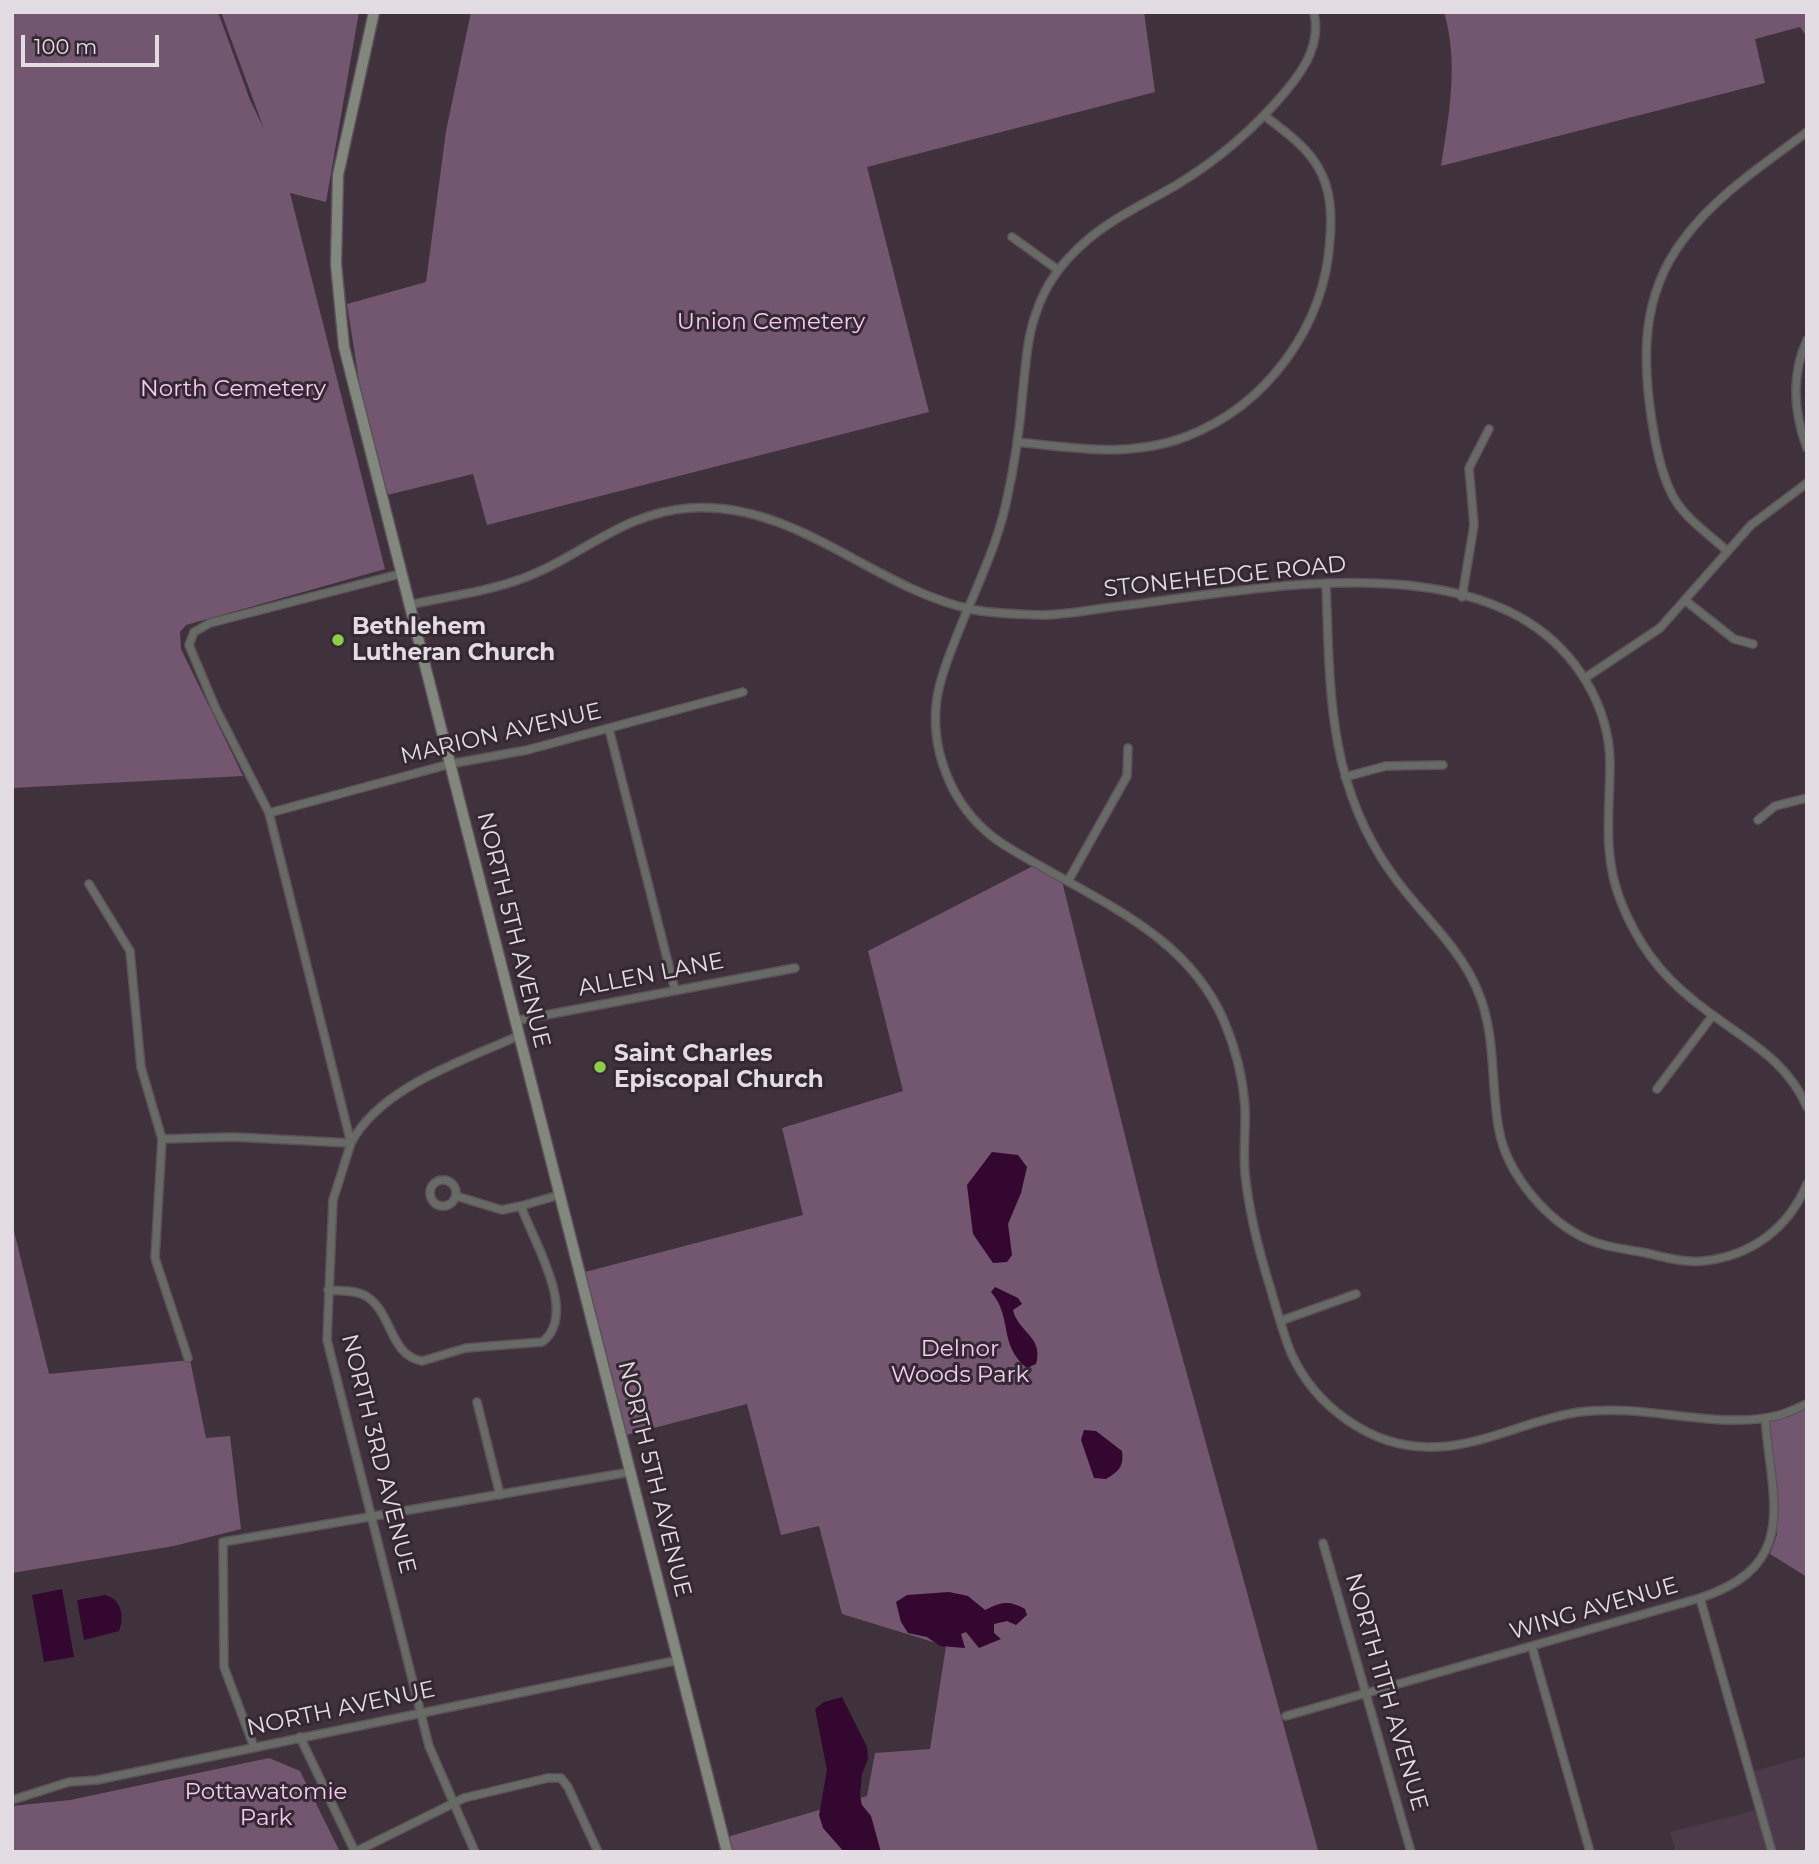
<!DOCTYPE html>
<html>
<head>
<meta charset="utf-8">
<style>
  body { margin:0 }
  #map { position:relative; width:1819px; height:1864px; overflow:hidden; background:#3f323d; font-family:Montserrat,sans-serif }
  canvas { display:block }
  .frame { position:absolute; inset:0; border:14px solid #e4dce3; pointer-events:none }
  .scale { position:absolute; left:21px; top:35px; width:138px; height:32px; box-sizing:border-box; border:4px solid #e4dce3; border-top:0; padding-left:9px; font-size:21px; line-height:24px; white-space:nowrap; color:#e4dce3; -webkit-text-stroke:5px #342833; paint-order:stroke }
</style>
</head>
<body>
<div id="map">
<canvas width="1819" height="1864"></canvas>
<div class="frame"></div>
<div class="scale">100 m</div>
</div>
<script>
const context = document.querySelector('canvas').getContext('2d');
context.lineJoin = 'round';
function fillPath(path, color) {
  context.fillStyle = color;
  context.fill(path, 'evenodd');
}
function strokePath(path, color, width, dash) {
  context.strokeStyle = color;
  context.lineWidth = width;
  context.lineCap = dash ? 'butt' : 'round';
  context.setLineDash(dash || []);
  context.stroke(path);
}
function drawText(font, color, halo, rows, align = 'center') {
  context.font = font + ' Montserrat,sans-serif';
  context.lineWidth = 6;
  context.setLineDash([]);
  context.textBaseline = 'middle';
  context.strokeStyle = halo;
  context.fillStyle = color;
  for (const [text, x, y, turn = 0] of rows) {
    context.save();
    context.translate(x, y);
    context.rotate((+turn || 0) * Math.PI / 180);
    context.textAlign = isNaN(turn) ? turn : align;
    if (halo) context.strokeText(text, 0, 0);
    context.fillText(text, 0, 0);
    context.restore();
  }
}
fillPath(new Path2D(`
  M 1807,1756 L 1807,1852 L 1774,1852 L 1751,1772 Z
  M 1757,1810 L 1769,1852 L 1676,1852 L 1670,1832 Z`), '#4c3a4a');
fillPath(new Path2D(`
  M 12,12 L 218,12 L 250,100 L 264,129 L 221,12 L 359,12 L 326,202 L 290,193 L 385,569 L 186,625 L 180,632 L 181,649 L 243,776 L 12,788 Z
  M 471,12 L 1144,12 L 1155,92 L 867,167 L 929,412 L 487,525 L 473,474 L 387,495 L 360,388 L 347,304 L 426,282 L 446,131 Z
  M 1444,12 L 1807,12 L 1807,37 L 1800,27 L 1755,39 L 1765,83 L 1441,166 C 1449,115 1459,63 1444,12 Z
  M 1033,866 L 1062,881 L 1158,1269 L 1318,1850 L 732,1852 L 727,1837 L 867,1796 L 875,1753 L 930,1749 L 946,1646 L 842,1614 L 819,1526 L 781,1535 L 747,1404 L 626,1435 L 585,1272 L 803,1215 L 782,1128 L 903,1091 L 868,951 Z
  M 12,1223 L 49,1374 L 190,1360 L 206,1438 L 230,1436 L 241,1529 L 174,1546 L 12,1573 Z
  M 1807,1408 L 1807,1577 L 1770,1554 L 1777,1535 L 1769,1422 Z
  M 269,1758 L 300,1771 L 340,1852 L 12,1852 L 12,1806 L 70,1800 Z`), '#73566f');
fillPath(new Path2D(`
  M 992,1152 L 1018,1155 L 1027,1167 L 1021,1193 L 1008,1224 L 1012,1255 L 1007,1262 L 993,1263 L 973,1234 L 967,1185 Z
  M 995,1287 L 1018,1298 L 1022,1304 L 1013,1310 C 1018,1332 1044,1337 1036,1364 L 1027,1368 C 998,1345 1013,1317 991,1292 Z
  M 1084,1430 L 1096,1431 L 1122,1451 C 1124,1467 1119,1471 1106,1479 L 1094,1478 L 1081,1440 Z
  M 62,1589 L 74,1657 L 44,1662 L 32,1595 Z
  M 949,1592 L 968,1596 L 985,1610 C 1002,1602 1008,1600 1025,1609 L 1027,1615 L 1016,1625 L 1007,1621 L 994,1624 L 994,1633 L 1001,1639 L 979,1648 L 966,1632 L 961,1634 L 965,1648 L 940,1646 L 927,1637 L 908,1633 L 901,1622 L 896,1602 L 907,1595 Z
  M 105,1595 C 121,1599 125,1616 119,1631 L 84,1640 L 77,1600 Z
  M 842,1697 L 867,1747 L 868,1759 L 862,1774 L 860,1796 L 862,1805 L 871,1816 L 881,1852 L 844,1852 L 823,1828 L 819,1815 L 827,1770 L 815,1709 L 824,1702 Z`), '#330730');
const street = new Path2D(`
  M 1314,12 C 1321,44 1305,68 1286,91 C 1254,129 1221,158 1178,184 C 1148,202 1112,218 1085,242 C 1063,261 1045,285 1036,313 C 1027,338 1026,363 1023,389 C 1020,429 1014,469 1005,508 C 990,570 956,625 940,684 C 926,737 946,797 988,833 C 1004,847 1025,857 1044,868 C 1114,908 1190,942 1224,1021 C 1235,1047 1243,1079 1245,1107 C 1246,1128 1243,1151 1245,1173 C 1249,1213 1259,1252 1271,1290 C 1277,1311 1283,1333 1291,1353 C 1315,1406 1370,1447 1429,1447 C 1480,1448 1529,1419 1579,1412 C 1644,1403 1715,1430 1776,1416 C 1786,1414 1797,1408 1807,1404
  M 1012,237 L 1058,270
  M 1807,340 C 1791,375 1794,413 1807,448
  M 1017,442 C 1074,448 1129,458 1185,437 C 1267,406 1325,326 1330,239 C 1332,214 1331,189 1318,167 C 1305,145 1284,131 1265,116
  M 1727,551 C 1710,535 1690,522 1677,503 C 1663,482 1657,452 1653,428 C 1642,361 1640,297 1683,240 C 1716,195 1763,165 1807,132
  M 400,574 L 210,623 L 194,632 L 189,645 L 215,707 L 269,813 L 351,1143 L 333,1200 L 327,1340 L 429,1746 L 475,1852
  M 1326,583 C 1330,687 1327,781 1390,871 C 1417,911 1458,944 1477,989 C 1497,1035 1490,1082 1499,1130 C 1507,1174 1547,1222 1589,1240 C 1607,1248 1627,1249 1646,1253 C 1664,1257 1684,1263 1703,1261 C 1751,1256 1788,1229 1807,1184
  M 1462,597 L 1474,525 L 1469,468 L 1489,429
  M 1686,601 L 1734,639 L 1753,644
  M 408,605 C 445,597 485,592 521,579 C 582,557 620,513 690,508 C 796,501 872,587 970,609 C 992,614 1018,614 1041,615 C 1069,615 1100,608 1129,605 C 1246,590 1422,556 1528,622 C 1576,652 1609,706 1610,762 C 1610,810 1602,855 1621,902 C 1637,942 1659,973 1693,1000 C 1735,1035 1784,1054 1807,1107
  M 1585,678 L 1660,628 L 1751,525 L 1807,483
  M 609,729 L 675,990
  M 1345,777 L 1386,766 L 1443,765
  M 269,813 L 450,764 L 527,750 L 743,692
  M 1758,820 L 1775,806 L 1807,798
  M 1068,881 L 1127,776 L 1128,748
  M 89,884 L 130,951 L 141,1067 L 162,1139 L 155,1258 L 188,1358
  M 514,1021 L 795,968
  M 1657,1089 L 1713,1015
  M 162,1139 L 233,1137 L 351,1143 C 380,1087 463,1061 518,1036
  M430 1193a13 13 0 1 1 26 0a13 13 0 1 1-26 0Z
  M 456,1196 L 502,1210 L 521,1206
  M 328,1290 C 340,1291 356,1290 366,1296 C 393,1313 389,1355 422,1361 L 466,1348 L 542,1342 C 580,1314 532,1239 521,1206 L 559,1195
  M 1280,1321 L 1356,1294
  M 477,1402 L 500,1495
  M 1323,1543 L 1411,1852
  M 1700,1598 L 1772,1852
  M 1532,1647 L 1590,1852
  M 1286,1716 L 1700,1598 C 1800,1565 1772,1502 1765,1418
  M 300,1737 L 355,1852
  M 254,1747 L 224,1667 L 223,1542 L 630,1472
  M 12,1800 L 69,1782 L 97,1780 L 679,1660
  M 355,1852 L 464,1798 L 548,1778 L 561,1778 L 568,1787 L 598,1852`);
const secondary = new Path2D(`
  M 374,12 L 338,175 L 336,264 L 344,347 L 727,1852`);
strokePath(street, '#5d515b', 10);
strokePath(secondary, '#5d515b', 13);
strokePath(street, '#686b65', 7);
strokePath(secondary, '#82887e', 10);
for (const [x, y, r, color] of [
  [338,640,7,"#8cce45"],
  [600,1067,7,"#8cce45"]
]) {
  const dot = new Path2D();
  dot.arc(x, y, r, 0, 2 * Math.PI);
  context.fillStyle = color;
  context.fill(dot);
  strokePath(dot, '#342833', 2.5);
}
drawText('23px', '#f7caf1', '#342833', [
  ["Union Cemetery",771,322],
  ["North Cemetery",233,389],
  ["Delnor",960,1349],
  ["Woods Park",960,1375],
  ["Pottawatomie",266,1792],
  ["Park",266,1818]
]);
drawText('23px', '#e4dce3', '#342833', [
  ["STONEHEDGE ROAD",1225,577,-6],
  ["MARION AVENUE",501,734,-13],
  ["NORTH 5TH AVENUE",513,930,76],
  ["ALLEN LANE",651,975,-11],
  ["NORTH 3RD AVENUE",378,1454,76],
  ["NORTH 5TH AVENUE",654,1479,76],
  ["WING AVENUE",1594,1609,-16],
  ["NORTH 11TH AVENUE",1386,1692,74],
  ["NORTH AVENUE",341,1709,-12]
]);
drawText('bold 23px', '#e4dce3', '#342833', [
  ["Bethlehem",352,627],
  ["Lutheran Church",352,653],
  ["Saint Charles",614,1054],
  ["Episcopal Church",614,1080]
], 'left');
</script>
</body>
</html>
